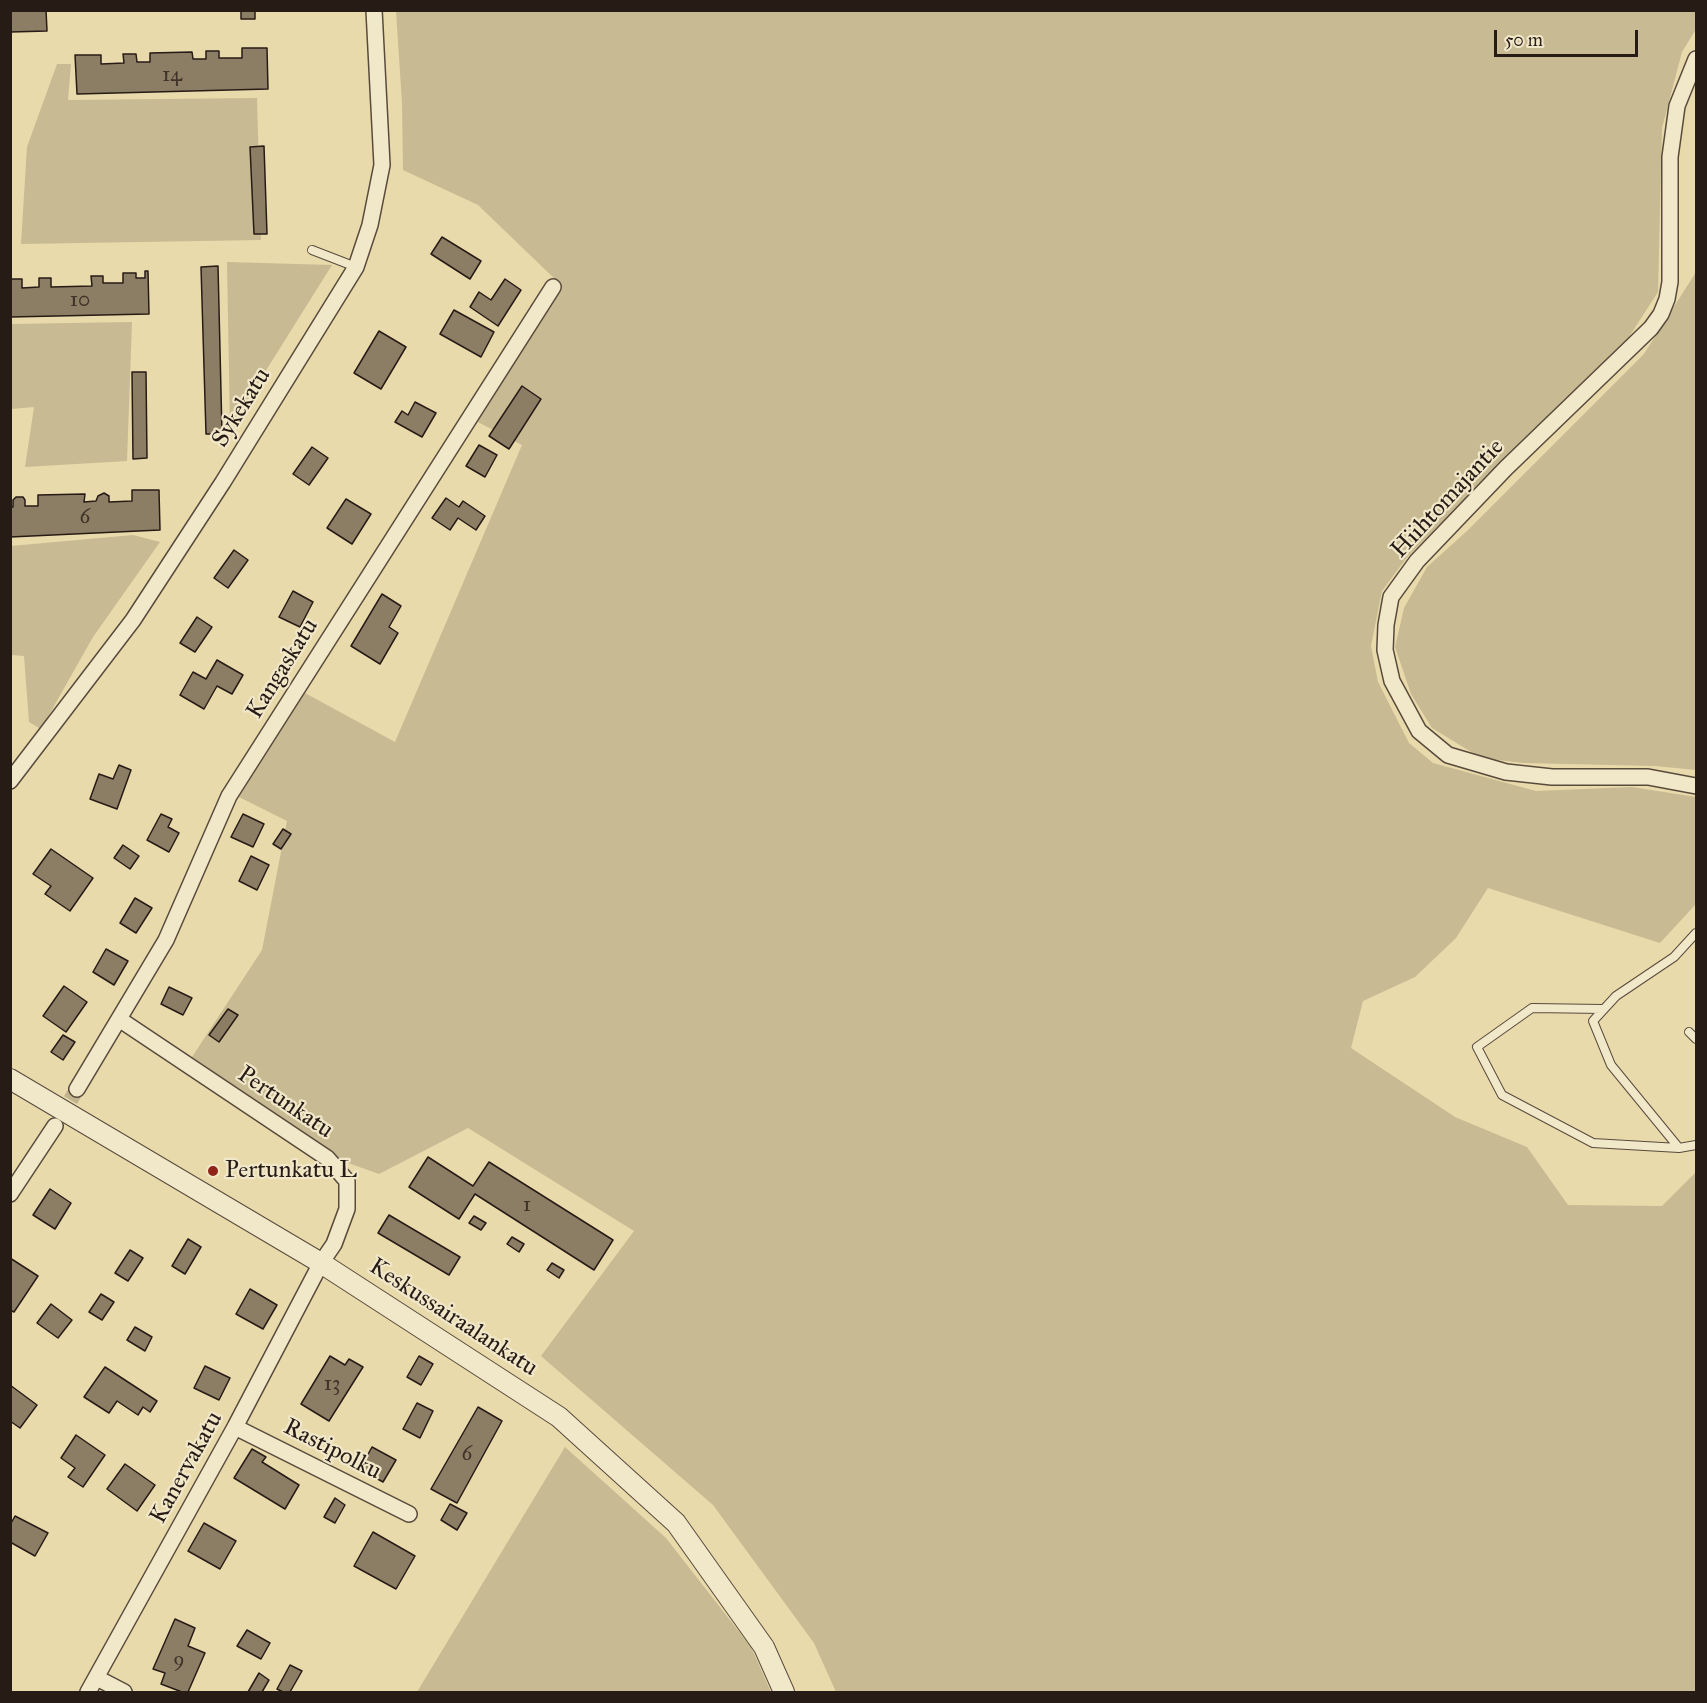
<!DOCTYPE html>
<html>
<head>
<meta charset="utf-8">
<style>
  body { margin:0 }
  #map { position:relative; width:1707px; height:1703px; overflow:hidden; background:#e9daac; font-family:"IM FELL Great Primer",serif }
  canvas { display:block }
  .frame { position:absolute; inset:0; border:12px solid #271b16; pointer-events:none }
  .scale { position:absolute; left:1494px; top:30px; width:144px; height:27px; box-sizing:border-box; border:3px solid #271b16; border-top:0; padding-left:8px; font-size:18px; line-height:21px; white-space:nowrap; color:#271b16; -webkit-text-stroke:4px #f1e7c9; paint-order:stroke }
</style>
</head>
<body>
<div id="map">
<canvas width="1707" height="1703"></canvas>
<div class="frame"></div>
<div class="scale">50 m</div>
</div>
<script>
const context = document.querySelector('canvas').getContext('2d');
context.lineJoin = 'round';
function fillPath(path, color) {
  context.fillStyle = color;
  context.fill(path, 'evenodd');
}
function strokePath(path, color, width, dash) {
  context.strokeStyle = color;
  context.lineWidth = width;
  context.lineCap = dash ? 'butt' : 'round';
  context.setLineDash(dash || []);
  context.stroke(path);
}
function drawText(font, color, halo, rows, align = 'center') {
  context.font = font + ' "IM FELL Great Primer",serif';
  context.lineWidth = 4.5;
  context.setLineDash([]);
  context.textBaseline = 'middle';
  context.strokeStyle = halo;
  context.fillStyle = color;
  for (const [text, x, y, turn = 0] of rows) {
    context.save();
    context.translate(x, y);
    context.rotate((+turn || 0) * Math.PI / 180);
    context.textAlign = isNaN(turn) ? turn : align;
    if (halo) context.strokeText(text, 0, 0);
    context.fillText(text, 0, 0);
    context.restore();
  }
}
fillPath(new Path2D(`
  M 396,11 L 1696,11 L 1696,29 L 1682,52 L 1662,128 L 1658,292 L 1627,340 L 1408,556 L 1382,591 L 1371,646 L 1378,682 L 1409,743 L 1433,763 L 1536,791 L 1632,787 L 1696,797 L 1696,904 L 1660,943 L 1488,888 L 1456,938 L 1415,977 L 1363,1001 L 1351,1048 L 1455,1117 L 1527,1147 L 1568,1205 L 1662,1206 L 1696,1172 L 1696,1692 L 836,1692 L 814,1643 L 713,1505 L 541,1356 L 634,1231 L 468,1128 L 379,1174 L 337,1159 L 192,1057 L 262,950 L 287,821 L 239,797 L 305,693 L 395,742 L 522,445 L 476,421 L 553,301 L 557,281 L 478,205 L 403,170 L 402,103 Z
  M 57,64 L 71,64 L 68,100 L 257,98 L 261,240 L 21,244 L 27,147 Z
  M 227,262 L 332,265 L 230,428 Z
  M 1696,272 L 1696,770 L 1655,766 L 1523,763 L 1481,758 L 1432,728 L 1411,694 L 1395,647 L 1404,608 L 1427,567 L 1467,531 L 1644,354 Z
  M 132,322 L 127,461 L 25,467 L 34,407 L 11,409 L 11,324 Z
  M 133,535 L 160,542 L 93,637 L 41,729 L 29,722 L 24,656 L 11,655 L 11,546 Z
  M 565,1447 L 666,1538 L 751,1647 L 771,1692 L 417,1692 Z`), '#c8ba92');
const building = new Path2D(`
  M 10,10 L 46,10 L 47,31 L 10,32 Z
  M 241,10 L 255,10 L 255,19 L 241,19 Z
  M 242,48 L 267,48 L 268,89 L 77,94 L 75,55 L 101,55 L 101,64 L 124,63 L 123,54 L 136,54 L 137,62 L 150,62 L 150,53 L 192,52 L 193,59 L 206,59 L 206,51 L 219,51 L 219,58 L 242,58 Z
  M 264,146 L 267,234 L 254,234 L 250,147 Z
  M 442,237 L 481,261 L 470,279 L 431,254 Z
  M 218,266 L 222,434 L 206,434 L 201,267 Z
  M 145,271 L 148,271 L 149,314 L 10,317 L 10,279 L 22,279 L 22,288 L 39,287 L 39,278 L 51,278 L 51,287 L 92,286 L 91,276 L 103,276 L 103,283 L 123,283 L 123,273 L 136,273 L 136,278 L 145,278 Z
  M 505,279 L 521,290 L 498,326 L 470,307 L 479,292 L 491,300 Z
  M 454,310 L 494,332 L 481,357 L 440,334 Z
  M 379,331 L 406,347 L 381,389 L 354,373 Z
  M 132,372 L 146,372 L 147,458 L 133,459 Z
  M 522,386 L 541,399 L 509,449 L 489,436 Z
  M 415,402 L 436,413 L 422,437 L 395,422 L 402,411 L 408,415 Z
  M 479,445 L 497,455 L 485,477 L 466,466 Z
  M 312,447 L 328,458 L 309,485 L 293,474 Z
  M 132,490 L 159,490 L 160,530 L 10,537 L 10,507 L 13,507 L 13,500 L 16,497 L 23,497 L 25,500 L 25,506 L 38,506 L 38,495 L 85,494 L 84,502 L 96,501 L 98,496 L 104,493 L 109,496 L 109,502 L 132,501 Z
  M 446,498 L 459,507 L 463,501 L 485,516 L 476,530 L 458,518 L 450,530 L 432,518 Z
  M 346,499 L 371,514 L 352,544 L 327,528 Z
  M 234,550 L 248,560 L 228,588 L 214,578 Z
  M 293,591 L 313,602 L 300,627 L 279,617 Z
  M 382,594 L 401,606 L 389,627 L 398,633 L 380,664 L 351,646 Z
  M 197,617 L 212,627 L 195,652 L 180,643 Z
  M 217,660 L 243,675 L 232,694 L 217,686 L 204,709 L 180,695 L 193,672 L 206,679 Z
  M 119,765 L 131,770 L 117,809 L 90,799 L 99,774 L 113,779 Z
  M 161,814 L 172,819 L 168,827 L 179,833 L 169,852 L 147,840 Z
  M 243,814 L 264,824 L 253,847 L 231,837 Z
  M 283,829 L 291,834 L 281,849 L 273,844 Z
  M 123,845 L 139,856 L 130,869 L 114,858 Z
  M 51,849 L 93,878 L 70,911 L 45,894 L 51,886 L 33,874 Z
  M 251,856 L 269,865 L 257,890 L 239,881 Z
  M 135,898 L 152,908 L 136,933 L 120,923 Z
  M 106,949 L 128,961 L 114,985 L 93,972 Z
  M 64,986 L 87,1002 L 66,1032 L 43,1016 Z
  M 169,987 L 192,998 L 183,1015 L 161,1004 Z
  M 228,1009 L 238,1015 L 219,1042 L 209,1035 Z
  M 63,1035 L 75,1042 L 63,1060 L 51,1052 Z
  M 428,1157 L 473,1186 L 489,1162 L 613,1240 L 594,1270 L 475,1194 L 459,1219 L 409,1187 Z
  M 50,1189 L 71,1203 L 55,1229 L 33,1215 Z
  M 389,1215 L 460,1257 L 449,1275 L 378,1233 Z
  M 474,1216 L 486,1223 L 481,1230 L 469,1223 Z
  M 512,1237 L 524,1244 L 519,1252 L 507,1244 Z
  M 188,1239 L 201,1247 L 185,1274 L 172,1266 Z
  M 130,1250 L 143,1258 L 128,1281 L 115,1273 Z
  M 10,1258 L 38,1276 L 14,1312 L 10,1310 Z
  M 552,1263 L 564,1270 L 559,1278 L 547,1270 Z
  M 250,1289 L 277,1305 L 263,1329 L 236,1314 Z
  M 101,1294 L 114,1302 L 102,1320 L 89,1312 Z
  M 51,1304 L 72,1320 L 58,1338 L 37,1323 Z
  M 135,1327 L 152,1337 L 145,1351 L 127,1340 Z
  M 330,1356 L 345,1365 L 349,1359 L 363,1367 L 329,1421 L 301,1404 Z
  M 419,1356 L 433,1364 L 421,1385 L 407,1377 Z
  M 205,1366 L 230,1378 L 219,1400 L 194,1388 Z
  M 105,1367 L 157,1401 L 150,1412 L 143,1407 L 138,1415 L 117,1401 L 109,1413 L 84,1397 Z
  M 10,1385 L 37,1405 L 20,1428 L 10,1421 Z
  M 417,1403 L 433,1411 L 420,1438 L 403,1429 Z
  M 478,1407 L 502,1421 L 457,1503 L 431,1489 Z
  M 76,1435 L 105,1455 L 83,1487 L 68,1477 L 75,1468 L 61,1458 Z
  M 372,1447 L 396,1460 L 383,1482 L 360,1469 Z
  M 252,1449 L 266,1457 L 262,1462 L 299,1485 L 285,1509 L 234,1478 Z
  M 125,1464 L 155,1485 L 137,1511 L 107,1489 Z
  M 335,1498 L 345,1505 L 335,1523 L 324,1517 Z
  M 450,1504 L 467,1513 L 457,1530 L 441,1520 Z
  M 15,1516 L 48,1533 L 35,1556 L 10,1542 L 10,1525 Z
  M 204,1523 L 236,1541 L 220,1569 L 188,1551 Z
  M 373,1532 L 415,1556 L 396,1589 L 354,1566 Z
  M 175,1619 L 195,1628 L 188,1646 L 205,1653 L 188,1692 L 182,1692 L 161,1684 L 165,1673 L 153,1669 Z
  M 247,1630 L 270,1643 L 261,1659 L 237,1646 Z
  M 290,1665 L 302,1671 L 290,1692 L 283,1692 L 277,1689 Z
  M 259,1673 L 269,1680 L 262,1692 L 248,1692 Z`);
fillPath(building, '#8c7e64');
strokePath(building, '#271b16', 1.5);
strokePath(new Path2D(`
  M 59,1120 L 77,1089`), '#c2b48e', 15, [15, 8]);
const service = new Path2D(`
  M 312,250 L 356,267
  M 1696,933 L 1674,957 L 1616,996 L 1593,1021 L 1611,1065 L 1679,1148 L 1696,1145
  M 1603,1009 L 1532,1008 L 1477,1047 L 1502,1095 L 1593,1143 L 1679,1148
  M 1689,1032 L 1696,1039`);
const minor = new Path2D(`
  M 1696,59 L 1677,106 L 1670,157 L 1670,282 L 1667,299 L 1661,314 L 1651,328 L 1506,468 L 1417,561 L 1391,597 L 1386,625 L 1385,650 L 1392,681 L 1419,731 L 1448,755 L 1506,772 L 1552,777 L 1648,777 L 1696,786
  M 10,781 L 133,620 L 223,482 L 356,267 L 370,225 L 382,165 L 374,10
  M 77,1089 L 166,940 L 229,796 L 553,287
  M 10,1194 L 55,1126
  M 235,1427 L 409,1514
  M 97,1678 L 124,1692
  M 88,1692 L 235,1427 L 321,1263 L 334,1244 L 347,1209 L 347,1181 L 327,1158 L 119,1019`);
const tertiary = new Path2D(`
  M 10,1079 L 321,1263 L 559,1417 L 676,1523 L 764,1647 L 784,1692`);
strokePath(service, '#584b3c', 10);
strokePath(minor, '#584b3c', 18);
strokePath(tertiary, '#584b3c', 22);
strokePath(service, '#f1e7c9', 8);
strokePath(minor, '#f1e7c9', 15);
strokePath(tertiary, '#f1e7c9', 20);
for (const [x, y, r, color] of [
  [213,1171,6,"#8f2418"]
]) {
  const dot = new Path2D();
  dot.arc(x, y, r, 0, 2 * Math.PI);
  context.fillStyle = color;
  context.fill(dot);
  strokePath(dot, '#f1e7c9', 2);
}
drawText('21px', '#40342a', null, [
  ["14",172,76],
  ["10",80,301],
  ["6",85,518],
  ["1",527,1206],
  ["13",332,1385],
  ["6",467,1455],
  ["9",179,1661]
]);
drawText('24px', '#271b16', '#f1e7c9', [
  ["Sykekatu",242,408,-58],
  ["Hiihtomajantie",1448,499,-47],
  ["Kangaskatu",283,669,-58],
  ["Pertunkatu",285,1103,34],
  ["Keskussairaalankatu",453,1318,33],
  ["Rastipolku",332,1450,27],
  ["Kanervakatu",187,1468,-61]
]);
drawText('24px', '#271b16', '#f1e7c9', [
  ["Pertunkatu L",225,1171]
], 'left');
</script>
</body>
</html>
